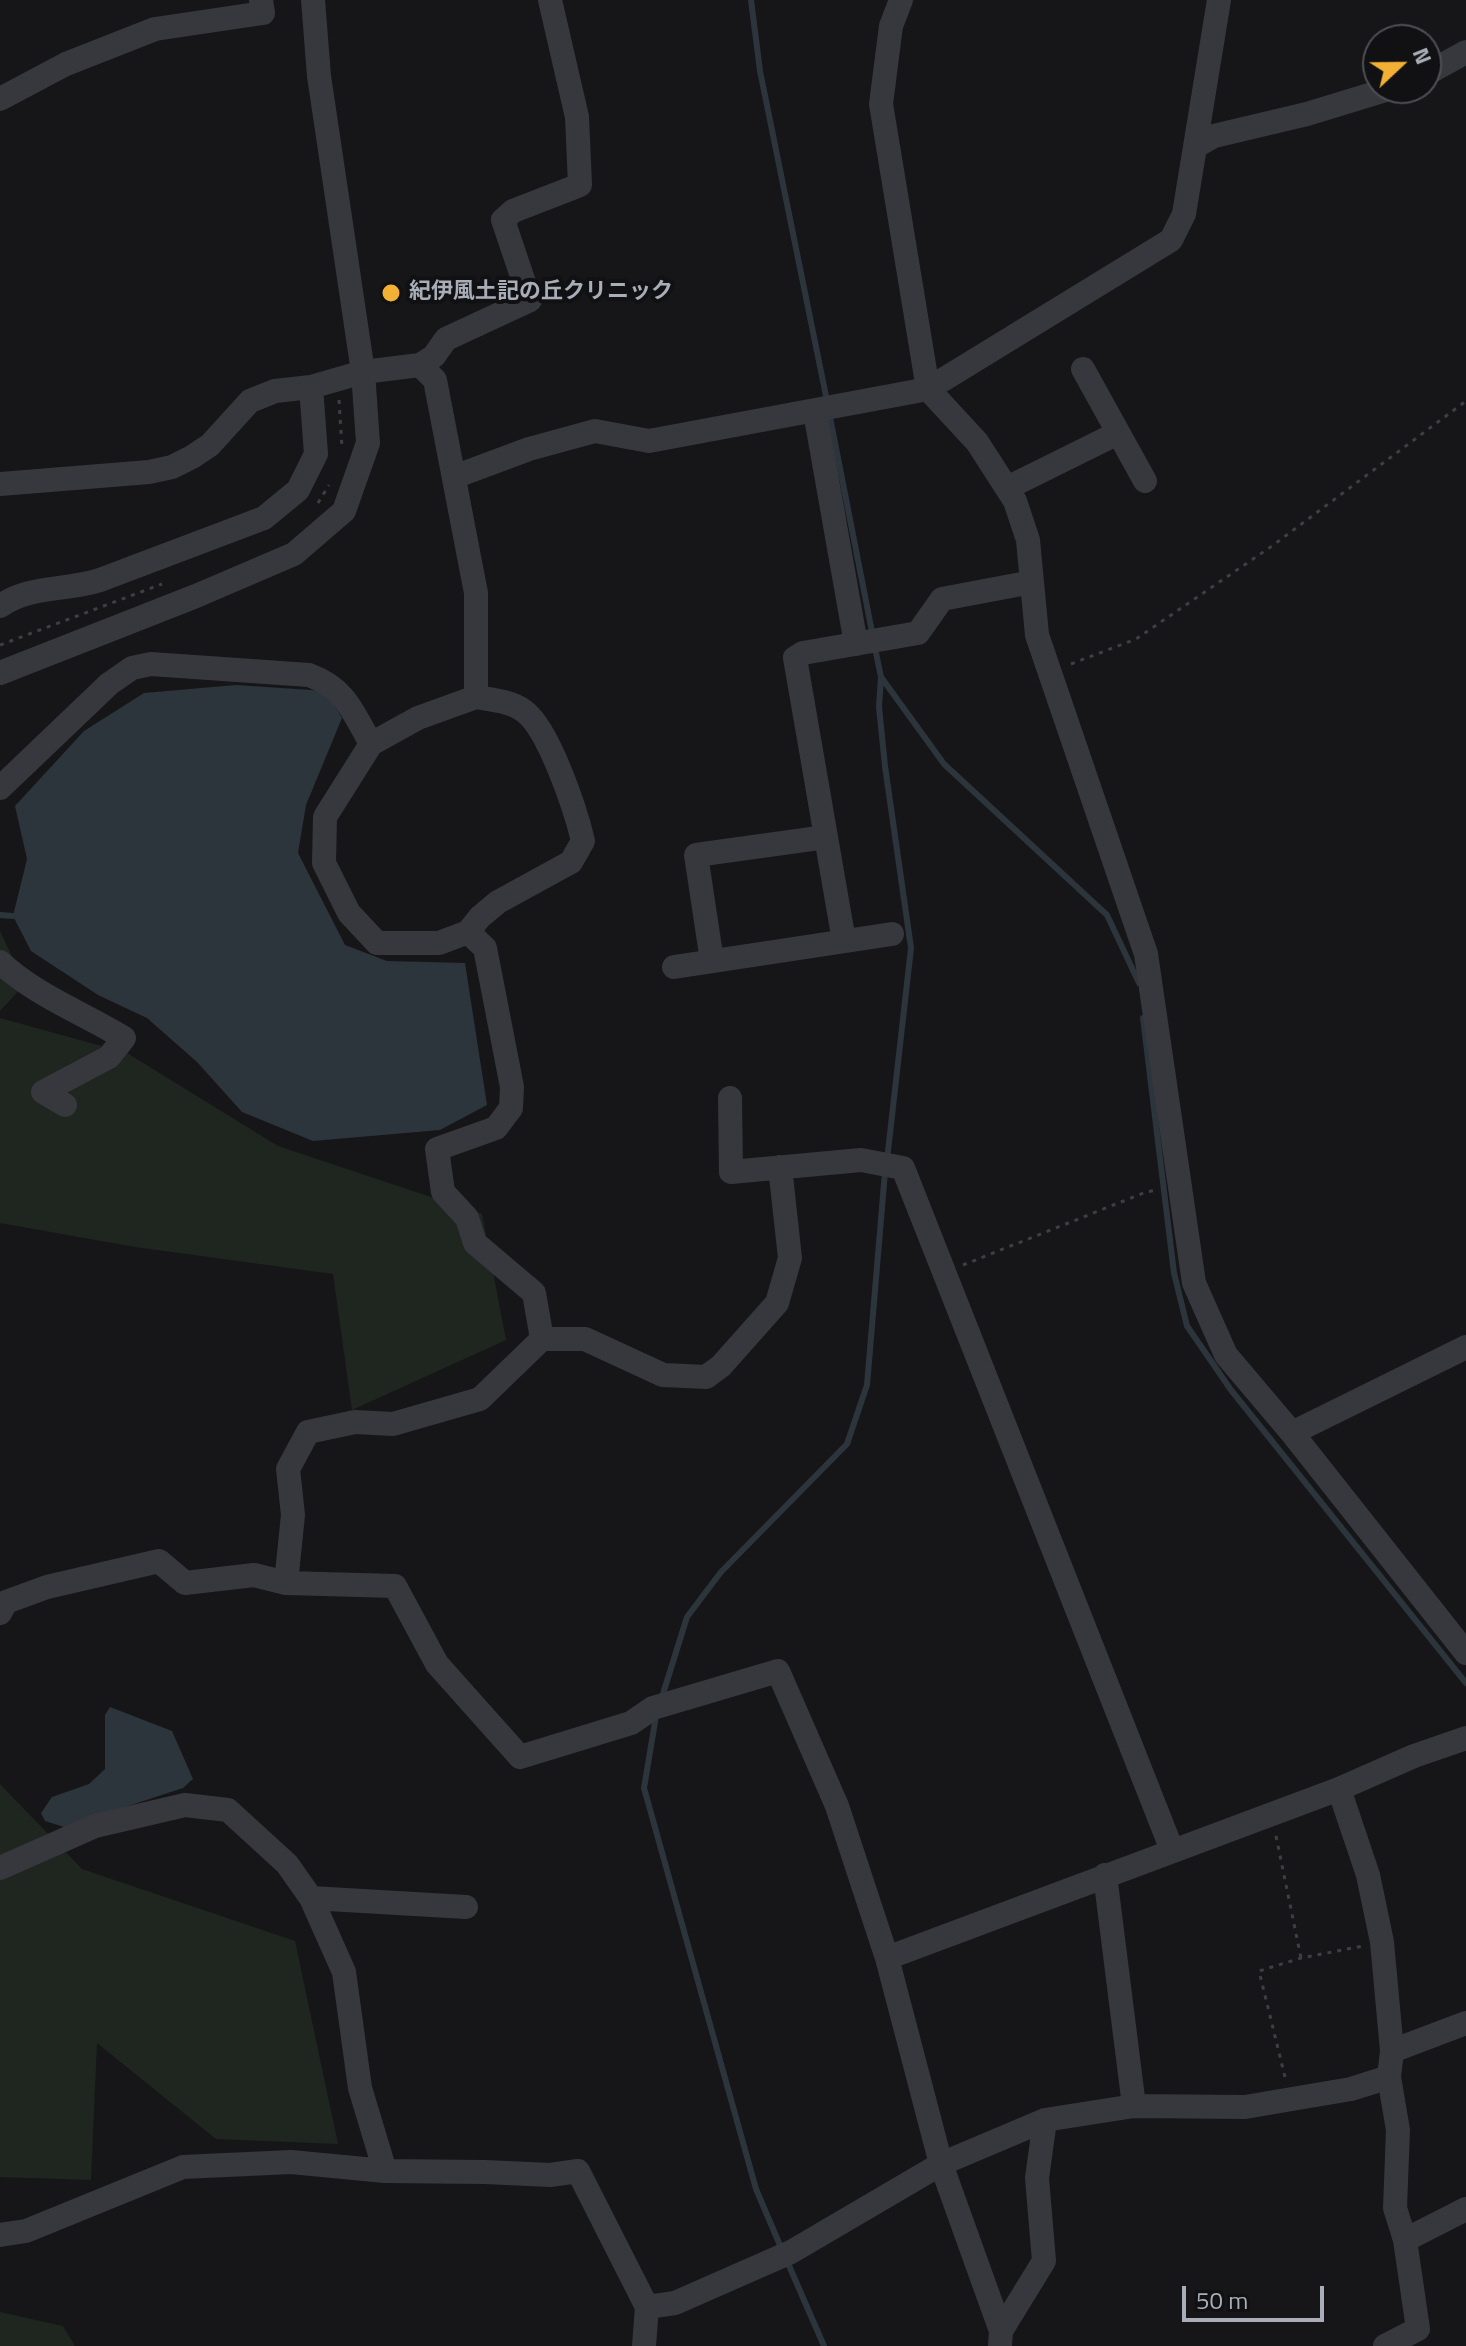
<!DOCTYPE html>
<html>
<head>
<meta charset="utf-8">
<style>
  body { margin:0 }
  #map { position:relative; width:1466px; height:2346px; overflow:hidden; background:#161618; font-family:"Titillium Web",sans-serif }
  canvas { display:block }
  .north { position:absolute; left:1362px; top:24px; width:80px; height:80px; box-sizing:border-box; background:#111113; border:2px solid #4d4f55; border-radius:50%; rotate:68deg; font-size:22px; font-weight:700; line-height:32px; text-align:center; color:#a8adb8 }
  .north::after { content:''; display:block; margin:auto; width:28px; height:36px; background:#f2b134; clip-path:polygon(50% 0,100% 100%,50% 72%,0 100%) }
  .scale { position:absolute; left:1182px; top:2286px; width:142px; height:36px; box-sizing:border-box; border:4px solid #a8adb8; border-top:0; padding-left:10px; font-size:24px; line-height:28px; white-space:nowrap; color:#a8adb8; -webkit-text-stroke:6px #111113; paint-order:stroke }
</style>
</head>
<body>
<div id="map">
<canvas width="1466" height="2346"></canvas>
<div class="north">N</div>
<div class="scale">50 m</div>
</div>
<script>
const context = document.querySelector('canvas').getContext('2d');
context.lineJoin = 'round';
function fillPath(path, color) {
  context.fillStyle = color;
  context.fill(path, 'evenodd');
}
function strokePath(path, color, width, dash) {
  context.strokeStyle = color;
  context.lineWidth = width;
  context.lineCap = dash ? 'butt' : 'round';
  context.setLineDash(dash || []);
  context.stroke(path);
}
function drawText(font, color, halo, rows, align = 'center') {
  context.font = font + ' "Titillium Web","Noto Sans JP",sans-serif';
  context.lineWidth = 8;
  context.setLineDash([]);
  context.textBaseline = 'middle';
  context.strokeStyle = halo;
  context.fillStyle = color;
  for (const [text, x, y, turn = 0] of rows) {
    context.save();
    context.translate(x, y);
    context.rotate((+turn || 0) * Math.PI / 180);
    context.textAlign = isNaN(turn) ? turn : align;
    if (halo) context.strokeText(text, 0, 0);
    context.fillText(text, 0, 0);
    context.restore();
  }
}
fillPath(new Path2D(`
  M 0,931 L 25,984 L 0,1011 Z
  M 0,1018 L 127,1053 L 278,1146 L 482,1214 L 506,1340 L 352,1410 L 333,1274 L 135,1247 L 0,1223 Z
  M 0,1784 L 82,1869 L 295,1941 L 338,2144 L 216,2139 L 97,2043 L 91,2180 L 0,2177 Z
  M 0,2312 L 63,2326 L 75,2346 L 0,2346 Z`), '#1e261f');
fillPath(new Path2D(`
  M 236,685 L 326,691 L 342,718 L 306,805 L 298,853 L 345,945 L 387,961 L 465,963 L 487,1105 L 440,1130 L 313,1141 L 242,1112 L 197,1062 L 147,1018 L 98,995 L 31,951 L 13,916 L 27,859 L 15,806 L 84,731 L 144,693 Z
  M 110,1707 L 172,1731 L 193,1779 L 183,1788 L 64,1827 L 45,1821 L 41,1813 L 52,1797 L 89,1784 L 105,1769 L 105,1715 Z`), '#2c353c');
strokePath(new Path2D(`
  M 751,0 L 760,71 L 827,401
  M 829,412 L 873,637
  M 875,648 L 881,677 L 879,707 L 885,766 L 911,948 L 887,1160
  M 881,677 L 944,764 L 1107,915 L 1139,983
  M 0,915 L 13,916
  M 1143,1018 L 1174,1273 L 1187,1326 L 1231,1390 L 1466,1683
  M 662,1697 L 687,1617 L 721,1572 L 847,1444 L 867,1385 L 885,1172
  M 656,1716 L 644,1788 L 756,2189 L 782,2250
  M 787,2261 L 824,2346`), '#2c353c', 6);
strokePath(new Path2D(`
  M 339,400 L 342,448
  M 318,503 L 329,485
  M 0,645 L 162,584
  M 1071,664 L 1136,639 L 1272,546 L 1466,401
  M 963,1265 L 1146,1192 L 1157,1190
  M 1276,1836 L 1301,1958
  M 1285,2077 L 1259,1971 L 1301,1958 L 1363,1946`), '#3d3f44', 3, [4, 6]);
strokePath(new Path2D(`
  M 901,0 L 891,26 L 881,104 L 928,389 L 977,442 L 1015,501 L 1028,540 L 1037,635 L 1146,954 L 1194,1283 L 1226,1355 L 1292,1433 L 1466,1653
  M 1426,74 L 1466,52
  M 0,99 L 66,64 L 155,29 L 263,13 L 261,0
  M 1196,146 L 1214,136 L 1307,114 L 1392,88
  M 420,365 L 434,356 L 446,339 L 530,300 L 503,220 L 513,211 L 580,185 L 577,117 L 550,0
  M 1083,369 L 1145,481
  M 815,412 L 856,644
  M 454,477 L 529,449 L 595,431 L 649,441 L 928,389 L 1171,240 L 1184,214 L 1219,0
  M 0,484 L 149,472 L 172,467 L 192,457 L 210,445 L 250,401 L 275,391 L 311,387 L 363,372 L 420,365 L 435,380 L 476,593 L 476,697 L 418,718 L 371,744 L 325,817 L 324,863 L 349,913 L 377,943 L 439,943 L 468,932 L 485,948 L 512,1087 L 511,1108 L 496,1128 L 437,1149 L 443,1192 L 467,1218 L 475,1243 L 534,1293 L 542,1339 L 480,1399 L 393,1424 L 355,1422 L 308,1432 L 288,1469 L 293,1515 L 286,1583 L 254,1575 L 185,1583 L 159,1561 L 47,1587 L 6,1602 L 0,1613
  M 1007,488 L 1118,433
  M 0,606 C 31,585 66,591 100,580 L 264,518 L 298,490 L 316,454 L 311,387
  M 0,673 L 196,596 L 294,554 L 344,511 L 368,443 L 363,372 L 319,76 L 313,0
  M 0,788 L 109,684 L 132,668 L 151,664 L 309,675 C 345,688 353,712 371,744
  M 468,932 L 480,917 L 498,902 L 571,862 L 583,841 C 576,811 549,729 524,711 C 511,701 492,700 476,697
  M 844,941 L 795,658 L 803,653 L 918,633 L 942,599 L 1032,582
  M 712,961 L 696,855 L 826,837
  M 0,962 C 35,995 83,1013 124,1038 L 109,1057 L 43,1092 L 65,1105
  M 674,967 L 892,934
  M 730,1098 L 731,1172 L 861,1160 L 903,1168 L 1172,1850
  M 542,1339 L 585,1339 L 663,1375 L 706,1377 L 721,1366 L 777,1303 L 790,1258 L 780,1167
  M 1292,1433 L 1466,1347
  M 286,1583 L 395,1586 L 437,1664 L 520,1757 L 631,1723 L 653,1708 L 778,1671 L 837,1806 L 887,1958 L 941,2164 L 1001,2331 L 1000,2346
  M 1339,1789 L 1368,1875 L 1382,1942 L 1392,2051 L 1389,2077 L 1398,2130 L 1395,2208 L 1405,2240
  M 0,1868 L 95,1826 L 185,1805 L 228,1810 L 287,1864 L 311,1898 L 344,1972 L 360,2088 L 385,2171
  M 1105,1875 L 1134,2106
  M 311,1898 L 466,1907
  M 887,1958 L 1339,1789 L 1414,1756 L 1466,1738
  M 1392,2051 L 1466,2023
  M 0,2235 L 26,2231 L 183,2167 L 291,2162 L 385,2171 L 485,2172 L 550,2175 L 578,2171 L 647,2307 L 644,2346
  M 647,2307 L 675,2303 L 791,2252 L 941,2164 L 1045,2120 L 1134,2106 L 1245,2107 L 1351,2089 L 1389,2077
  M 1001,2331 L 1044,2261 L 1037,2178 L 1045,2120
  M 1385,2346 L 1418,2329 L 1405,2240 L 1466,2209`), '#37383d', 24);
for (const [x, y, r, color] of [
  [391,293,10,"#f2b134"]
]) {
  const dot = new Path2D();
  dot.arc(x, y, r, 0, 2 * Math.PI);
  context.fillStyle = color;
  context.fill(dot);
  strokePath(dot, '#111113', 3);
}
drawText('bold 22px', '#a8adb8', '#111113', [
  ["紀伊風土記の丘クリニック",409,293]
], 'left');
</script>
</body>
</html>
